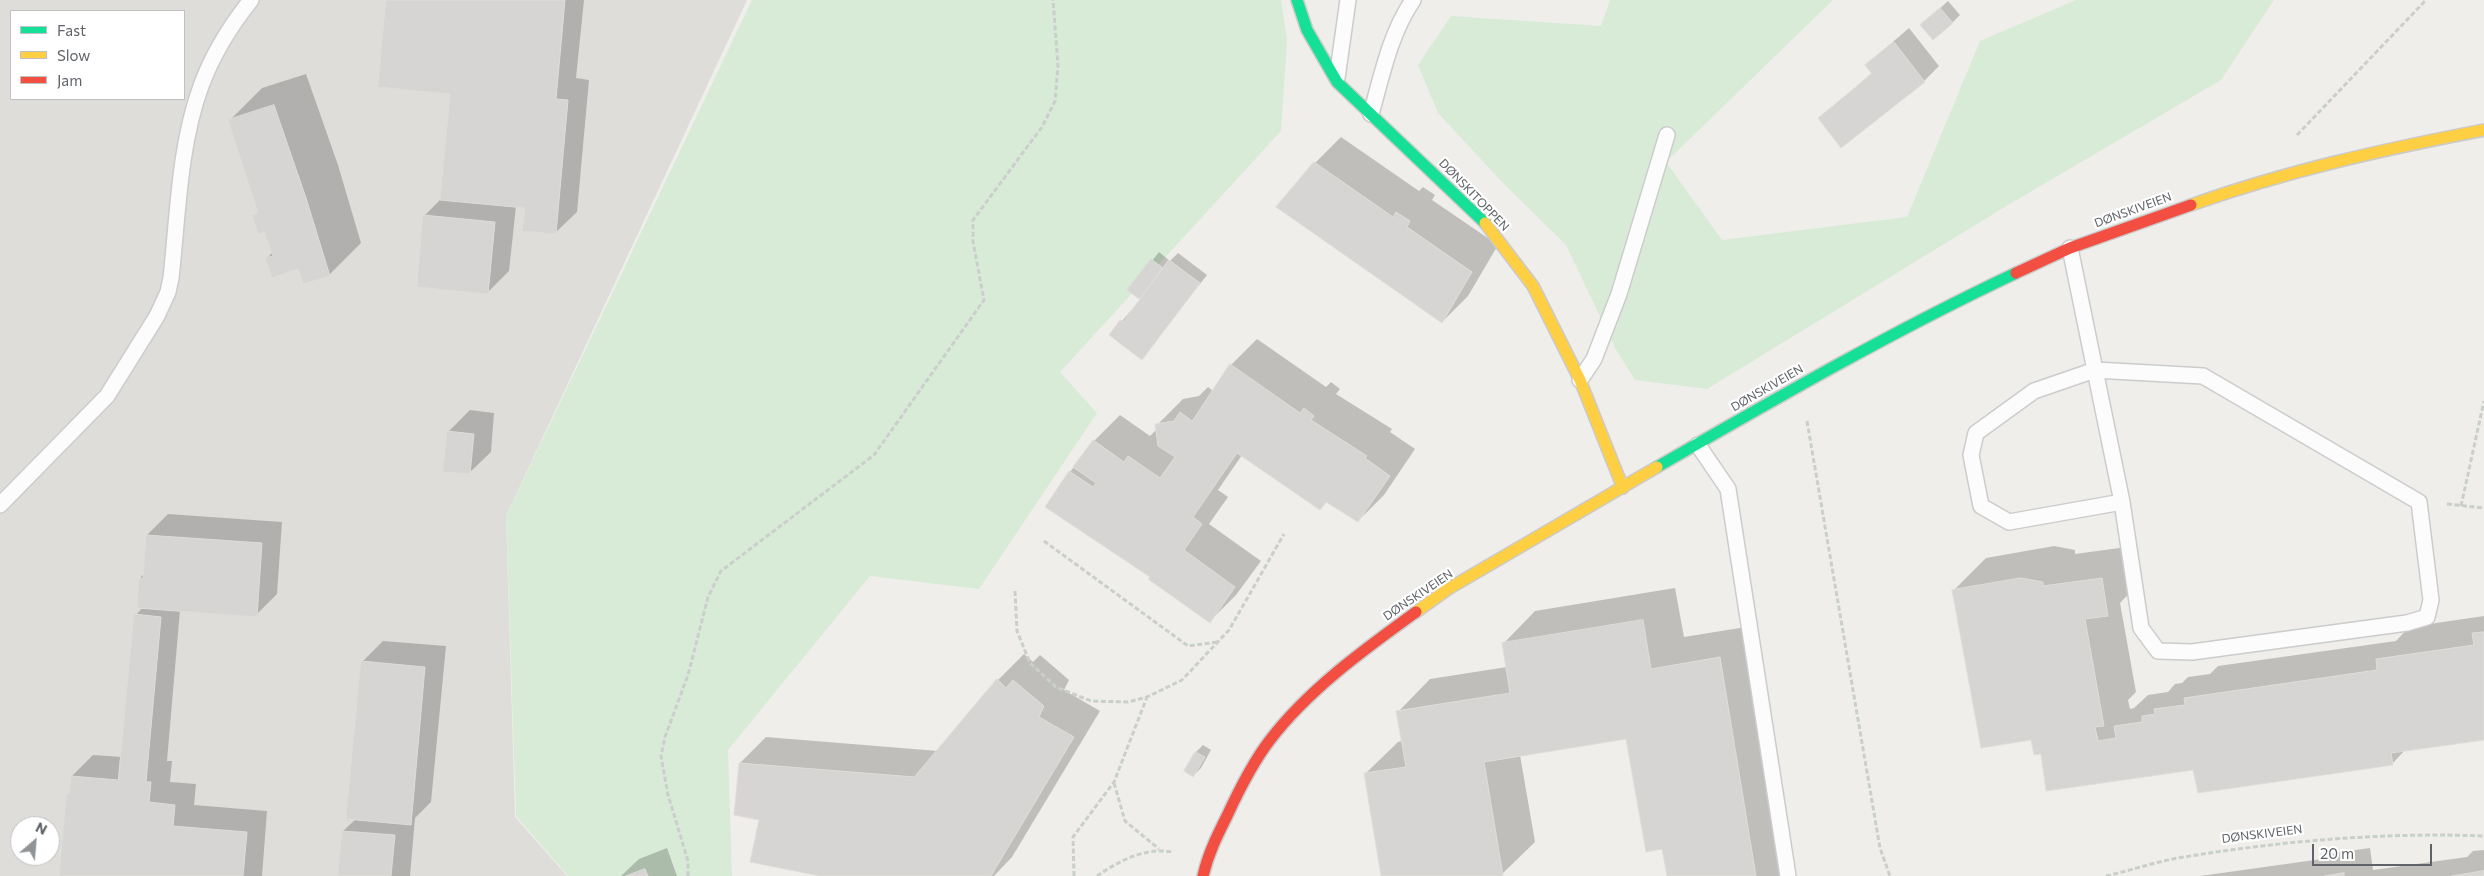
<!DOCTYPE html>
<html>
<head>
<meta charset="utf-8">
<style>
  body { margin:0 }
  #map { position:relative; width:2484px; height:876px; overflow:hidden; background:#efeeea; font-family:Commissioner,sans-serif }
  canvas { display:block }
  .legend { position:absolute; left:10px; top:10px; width:175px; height:90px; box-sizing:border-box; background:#fff; border:1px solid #bfc1c3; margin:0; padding:6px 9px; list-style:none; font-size:15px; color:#5f6368 }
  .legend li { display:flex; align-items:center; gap:10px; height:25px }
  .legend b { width:25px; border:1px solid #bfc1c3 }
  .north { position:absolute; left:10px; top:816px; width:50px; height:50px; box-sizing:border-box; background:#fff; border:1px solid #bfc1c3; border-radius:50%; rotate:27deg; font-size:14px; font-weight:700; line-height:20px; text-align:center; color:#5f6368 }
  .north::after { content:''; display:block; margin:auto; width:18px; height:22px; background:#919496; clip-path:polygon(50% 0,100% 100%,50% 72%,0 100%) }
  .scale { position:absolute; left:2312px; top:844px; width:120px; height:22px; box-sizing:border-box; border:2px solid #5f6368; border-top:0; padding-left:6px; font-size:15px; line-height:18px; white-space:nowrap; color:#5f6368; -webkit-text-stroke:4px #fff; paint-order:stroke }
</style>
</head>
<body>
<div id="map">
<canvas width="2484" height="876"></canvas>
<ul class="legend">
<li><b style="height:6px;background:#16e098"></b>Fast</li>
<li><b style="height:6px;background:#ffcf43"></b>Slow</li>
<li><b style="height:6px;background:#f24e42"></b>Jam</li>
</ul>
<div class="north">N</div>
<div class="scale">20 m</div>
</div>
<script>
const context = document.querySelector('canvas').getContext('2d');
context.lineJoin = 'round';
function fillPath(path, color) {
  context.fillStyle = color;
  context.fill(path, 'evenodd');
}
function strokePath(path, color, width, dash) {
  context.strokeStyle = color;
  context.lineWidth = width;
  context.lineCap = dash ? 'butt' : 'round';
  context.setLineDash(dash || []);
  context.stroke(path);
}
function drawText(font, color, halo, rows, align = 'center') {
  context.font = font + ' Commissioner,sans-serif';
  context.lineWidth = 4.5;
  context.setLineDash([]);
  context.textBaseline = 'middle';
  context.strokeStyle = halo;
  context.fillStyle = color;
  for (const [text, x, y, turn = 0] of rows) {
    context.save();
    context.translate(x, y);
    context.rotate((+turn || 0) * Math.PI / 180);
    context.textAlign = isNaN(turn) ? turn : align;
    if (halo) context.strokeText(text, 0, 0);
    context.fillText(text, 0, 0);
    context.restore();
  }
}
fillPath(new Path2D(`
  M 0,0 L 747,0 L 506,516 L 515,817 L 567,876 L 0,876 ZM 11,11 L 184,11 L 184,99 L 11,99 ZM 20,826 L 50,826 L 50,856 L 20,856 Z`), '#dfddda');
fillPath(new Path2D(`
  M 752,0 L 1281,0 L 1287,40 L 1281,131 L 1060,372 L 1097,413 L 979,589 L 870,576 L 728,750 L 732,876 L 568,876 L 516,816 L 506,516 Z
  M 1610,0 L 1833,0 L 1666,162 L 1722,240 L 1907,217 L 1980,41 L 2076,0 L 2274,0 L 2221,80 L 2008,205 L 1707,389 L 1635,380 L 1615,348 L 1566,245 L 1503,183 L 1438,113 L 1418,65 L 1451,16 L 1601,26 Z`), '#d8ebd6');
fillPath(new Path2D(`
  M 388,0 L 584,0 L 576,78 L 589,80 L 577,212 L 555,233 L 526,207 L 516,206 L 509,271 L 488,292 L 425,215 L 441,199 L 451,93 Z
  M 1948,1 L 1960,15 L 1952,23 L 1922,25 Z
  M 1909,28 L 1939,66 L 1924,81 L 1819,118 L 1872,73 L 1866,65 Z
  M 306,74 L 338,165 L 361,243 L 329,275 L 267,258 L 273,252 L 265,231 L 254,216 L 259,210 L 229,121 L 262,88 Z
  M 1341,137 L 1419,191 L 1423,187 L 1435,195 L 1432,200 L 1498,245 L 1468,296 L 1442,322 L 1315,163 Z
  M 1159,252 L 1170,261 L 1178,253 L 1207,275 L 1141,359 L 1110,335 L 1141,299 L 1129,290 Z
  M 1257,339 L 1326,387 L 1331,382 L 1340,389 L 1336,394 L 1392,429 L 1390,432 L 1415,449 L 1384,495 L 1358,521 L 1327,501 L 1320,509 L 1242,455 L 1218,490 L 1228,497 L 1209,524 L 1261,561 L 1236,595 L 1210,621 L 1151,577 L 1070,472 L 1094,441 L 1120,415 L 1150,436 L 1156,430 L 1158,432 L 1157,425 L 1183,399 L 1199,396 L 1208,387 L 1213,391 L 1231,365 Z
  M 470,410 L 494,413 L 491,452 L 469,473 L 448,432 Z
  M 168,514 L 282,522 L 277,594 L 256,615 L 180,610 L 167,761 L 172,761 L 170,782 L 196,784 L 194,805 L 267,811 L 262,876 L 60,876 L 67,796 L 71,792 L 72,776 L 93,755 L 122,757 L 136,615 L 143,607 L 140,578 L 144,574 L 147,535 Z
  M 2054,546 L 2075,550 L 2075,554 L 2134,546 L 2140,582 L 2120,603 L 2136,692 L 2128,700 L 2130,709 L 2134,708 L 2148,695 L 2168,692 L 2175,684 L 2182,683 L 2188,677 L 2210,674 L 2218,666 L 2396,641 L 2409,627 L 2484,616 L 2484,739 L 2406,749 L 2392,764 L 2194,768 L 2042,752 L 2032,739 L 1954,590 L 1986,558 Z
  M 1675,588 L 1684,637 L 1752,626 L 1794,876 L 1668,876 L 1663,848 L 1628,737 L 1520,755 L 1535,842 L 1502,874 L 1383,876 L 1365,774 L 1398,742 L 1402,741 L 1398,712 L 1430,679 L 1507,667 L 1503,644 L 1535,611 Z
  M 383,641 L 446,646 L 431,802 L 415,818 L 410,876 L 339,876 L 343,831 L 356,819 L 362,662 Z
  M 1024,654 L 1033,662 L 1040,655 L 1069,680 L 1064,690 L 1100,711 L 1012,857 L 994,876 L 827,876 L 760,819 L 740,763 L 766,737 L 938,751 L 998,680 Z
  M 1203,745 L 1211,750 L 1201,768 L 1193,776 L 1196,752 Z
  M 667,848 L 677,876 L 621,876 L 639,859 Z
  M 2370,848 L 2373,870 L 2467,857 L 2473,851 L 2484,850 L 2484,876 L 2200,876 L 2329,858 L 2334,853 Z`), '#0003');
const building = new Path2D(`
  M 386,0 L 565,0 L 556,99 L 568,100 L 556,234 L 522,231 L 525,208 L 440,200 L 450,94 L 378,87 Z
  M 1940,8 L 1953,23 L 1933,40 L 1920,25 Z
  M 1894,42 L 1925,82 L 1841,148 L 1818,118 L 1872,74 L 1865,65 Z
  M 274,105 L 306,198 L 330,276 L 303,284 L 298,269 L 272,278 L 265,258 L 273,256 L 264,232 L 258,234 L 252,215 L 258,213 L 228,120 Z
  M 1314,162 L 1393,217 L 1396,212 L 1410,221 L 1407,227 L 1472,272 L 1442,323 L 1276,207 Z
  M 423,215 L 495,222 L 488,294 L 417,287 Z
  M 1151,259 L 1163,268 L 1139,299 L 1127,290 Z
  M 1169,260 L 1200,283 L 1142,360 L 1109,335 L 1120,320 L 1123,322 Z
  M 1230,364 L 1300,413 L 1304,408 L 1314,416 L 1311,420 L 1367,456 L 1365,458 L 1390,476 L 1358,522 L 1326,502 L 1320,510 L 1237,453 L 1193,517 L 1202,524 L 1184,550 L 1235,587 L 1210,623 L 1148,579 L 1150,577 L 1045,507 L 1069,471 L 1093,487 L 1096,483 L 1073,467 L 1093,440 L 1124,462 L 1128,456 L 1160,478 L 1175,457 L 1158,446 L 1155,424 L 1174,421 L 1180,412 L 1192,421 Z
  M 447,431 L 474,434 L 470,474 L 443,472 Z
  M 146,535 L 262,543 L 257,617 L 137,608 L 139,578 L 143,578 Z
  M 2021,578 L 2043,582 L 2043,586 L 2102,578 L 2108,616 L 2085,619 L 2104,726 L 2095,727 L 2098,741 L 2116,738 L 2114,726 L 2142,722 L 2142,716 L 2155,714 L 2154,709 L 2185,705 L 2184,698 L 2377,670 L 2376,659 L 2474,645 L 2472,633 L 2484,632 L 2484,740 L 2391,753 L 2393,765 L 2198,793 L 2193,770 L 2046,791 L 2041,754 L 2034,755 L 2031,740 L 1981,748 L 1952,590 Z
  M 134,614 L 161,617 L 146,782 L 151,782 L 149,802 L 175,805 L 173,826 L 247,832 L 243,876 L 59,876 L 66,796 L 69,796 L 71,776 L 118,780 Z
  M 1643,620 L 1651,669 L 1720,657 L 1756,876 L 1667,876 L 1662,849 L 1646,852 L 1626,739 L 1484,762 L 1503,876 L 1381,876 L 1364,773 L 1406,767 L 1396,711 L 1510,693 L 1502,643 Z
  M 361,661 L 425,667 L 411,825 L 346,819 Z
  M 997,679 L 1006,688 L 1013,680 L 1044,706 L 1039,717 L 1074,737 L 991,876 L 820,876 L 750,862 L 759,820 L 734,815 L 739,763 L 914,777 Z
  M 1195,752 L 1205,757 L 1193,777 L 1184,771 Z
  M 342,831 L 395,835 L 391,876 L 338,876 Z
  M 645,869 L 648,876 L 626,876 Z
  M 2484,871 L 2484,876 L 2452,876 Z
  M 2344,873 L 2344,876 L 2325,876 Z`);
fillPath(building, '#d6d5d3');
strokePath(building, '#deddd9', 1);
const lane = new Path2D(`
  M 1337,78 L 1348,0
  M 1371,114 C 1382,75 1390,34 1413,0
  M 2070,248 L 2122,502 L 2141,628 L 2158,651 L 2192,652 L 2407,623 L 2427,617 L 2431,600 L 2419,502 L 2203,376 L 2095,370 L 2034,391 L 1976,433 L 1971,455 L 1981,506 L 2009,522 L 2122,502
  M 1580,380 L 1594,359 L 1619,294 L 1667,135
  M 1698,445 L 1728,489 L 1788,876
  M 0,505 L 107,396 L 157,316 L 168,292 L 171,278 C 178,215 179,146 201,86 C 212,56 231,25 251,0`);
const fast = new Path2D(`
  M 1297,0 L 1307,30 L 1337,82 L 1485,223
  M 1657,467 C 1775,399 1893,331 2016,273`);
const slow = new Path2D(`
  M 2191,205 C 2286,171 2385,149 2484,130
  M 1485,223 L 1533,286 L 1580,380 L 1623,488
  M 1416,612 L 1448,589 L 1657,467`);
const jam = new Path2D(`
  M 2016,273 L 2070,248 L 2191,205
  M 1203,876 C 1208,854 1217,836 1227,816 C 1239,790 1253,762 1270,740 C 1309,689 1365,649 1416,612`);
strokePath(lane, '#cbcccc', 18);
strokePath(fast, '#cacacb', 14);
strokePath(slow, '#cacacb', 14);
strokePath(jam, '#cacacb', 14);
strokePath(new Path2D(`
  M 2297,135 L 2426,0
  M 1807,421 L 1880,848 L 1890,876
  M 2447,504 L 2484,508
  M 2461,506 L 2484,401
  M 1044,541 L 1188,646 L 1217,642
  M 1015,591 L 1017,631 L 1030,663 L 1056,687 L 1091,701 L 1128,702 L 1147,697 L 1182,680 L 1229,630 L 1284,534
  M 1114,783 L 1125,821 L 1159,849
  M 688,876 L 688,861 L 668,795 L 661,756 L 665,737 L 688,675 L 708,597 L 721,571 L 874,455 L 984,300 L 973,242 L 973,220 L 1042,127 L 1055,101 L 1058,66 L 1053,0
  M 1074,876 L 1073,837 L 1114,782 L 1147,697
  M 1097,876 C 1119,861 1145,847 1172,852
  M 2106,876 C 2132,870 2158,861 2184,857 C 2282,841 2385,832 2484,836`), '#cacfcc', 3, [5, 2.5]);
strokePath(lane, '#fdfcfc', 15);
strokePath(fast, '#16e098', 11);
strokePath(slow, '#ffcf43', 11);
strokePath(jam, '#f24e42', 11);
drawText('12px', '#5f6368', '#fff', [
  ["DØNSKITOPPEN",1474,195,46],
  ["DØNSKIVEIEN",2133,210,-20],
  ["DØNSKIVEIEN",1767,388,-30],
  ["DØNSKIVEIEN",1418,595,-34],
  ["DØNSKIVEIEN",2262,834,-7]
]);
</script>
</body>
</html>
